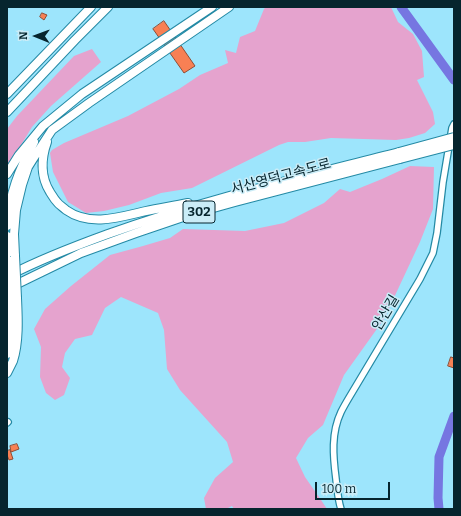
<!DOCTYPE html>
<html>
<head>
<meta charset="utf-8">
<style>
  body { margin:0 }
  #map { position:relative; width:461px; height:516px; overflow:hidden; background:#9de5fc; font-family:Bitter,serif }
  canvas { display:block }
  .frame { position:absolute; inset:0; border:8px solid #06252e; pointer-events:none }
  .north { position:absolute; left:16px; top:16px; width:40px; height:40px; -webkit-text-stroke:3px #caecf7; paint-order:stroke; rotate:271deg; font-size:11px; font-weight:700; line-height:16px; text-align:center; color:#06252e }
  .north::after { content:''; display:block; margin:auto; width:14px; height:18px; background:#06252e; clip-path:polygon(50% 0,100% 100%,50% 72%,0 100%) }
  .scale { position:absolute; left:315px; top:482px; width:75px; height:18px; box-sizing:border-box; border:2px solid #06252e; border-top:0; padding-left:5px; font-size:12px; line-height:14px; white-space:nowrap; color:#06252e; -webkit-text-stroke:3px #caecf7; paint-order:stroke }
</style>
</head>
<body>
<div id="map">
<canvas width="461" height="516"></canvas>
<div class="frame"></div>
<div class="north">N</div>
<div class="scale">100 m</div>
</div>
<script>
const context = document.querySelector('canvas').getContext('2d');
context.lineJoin = 'round';
function fillPath(path, color) {
  context.fillStyle = color;
  context.fill(path, 'evenodd');
}
function strokePath(path, color, width, dash) {
  context.strokeStyle = color;
  context.lineWidth = width;
  context.lineCap = dash ? 'butt' : 'round';
  context.setLineDash(dash || []);
  context.stroke(path);
}
function drawText(font, color, halo, rows, align = 'center') {
  context.font = font + ' Bitter,"Noto Sans KR",serif';
  context.lineWidth = 3;
  context.setLineDash([]);
  context.textBaseline = 'middle';
  context.strokeStyle = halo;
  context.fillStyle = color;
  for (const [text, x, y, turn = 0] of rows) {
    context.save();
    context.translate(x, y);
    context.rotate((+turn || 0) * Math.PI / 180);
    context.textAlign = isNaN(turn) ? turn : align;
    if (halo) context.strokeText(text, 0, 0);
    context.fillText(text, 0, 0);
    context.restore();
  }
}
fillPath(new Path2D(`
  M 266,7 L 391,7 L 398,22 L 413,34 L 422,51 L 424,77 L 417,80 L 433,112 L 435,124 L 425,133 L 409,138 L 396,140 L 331,138 L 305,142 L 288,142 L 279,145 L 192,188 L 161,193 L 129,205 L 104,211 L 86,213 L 68,202 L 53,172 L 50,153 L 52,150 L 64,143 L 128,116 L 179,89 L 200,75 L 228,63 L 225,50 L 236,53 L 240,37 L 255,31 L 264,9 Z
  M 92,49 L 101,62 L 51,106 L 32,127 L 7,168 L 7,129 L 17,116 L 74,56 Z
  M 410,166 L 434,167 L 433,209 L 420,242 L 384,319 L 344,375 L 323,425 L 308,438 L 296,458 L 305,477 L 321,500 L 327,509 L 234,509 L 232,506 L 226,509 L 206,509 L 204,498 L 215,478 L 233,462 L 227,442 L 180,390 L 167,369 L 164,330 L 158,313 L 121,297 L 105,308 L 92,335 L 75,339 L 65,353 L 62,367 L 70,378 L 64,395 L 55,400 L 46,393 L 40,377 L 41,347 L 34,329 L 45,309 L 71,286 L 110,255 L 143,246 L 170,238 L 183,229 L 245,231 L 284,223 L 324,203 L 340,189 L 350,192 L 382,179 Z`), '#e5a3ce');
strokePath(new Path2D(`
  M 401,7 L 454,80
  M 439,509 L 438,498 L 439,457 L 454,416`), '#7676e1', 9);
const building = new Path2D(`
  M 42,13 L 47,15 L 44,20 L 40,17 Z
  M 164,21 L 195,66 L 184,73 L 153,29 Z
  M 451,357 L 454,358 L 454,368 L 448,366 Z
  M 17,444 L 19,449 L 11,452 L 10,446 Z
  M 10,450 L 13,459 L 9,460 L 7,455 L 7,451 Z`);
fillPath(building, '#f88054');
strokePath(building, '#904d35', 1);
const minor = new Path2D(`
  M 7,423 L 8,422
  M 341,509 C 338,500 337,488 336,479 C 333,456 331,433 341,412 C 344,406 347,401 350,396 L 420,279 L 433,253 L 437,233 L 443,182 L 452,128 L 454,124`);
const highway = new Path2D(`
  M 7,94 L 91,7
  M 7,112 L 75,40 L 108,7
  M 47,142 C 41,159 40,176 50,192 C 52,195 54,199 57,202 C 59,205 63,207 66,210 C 90,227 120,217 146,211 C 160,208 174,206 188,203
  M 7,174 L 19,155 L 43,126 L 82,94 L 212,7
  M 7,226 C 9,194 19,170 34,142
  M 7,236 L 8,260
  M 15,256 L 14,234 L 16,210 L 22,185 L 28,167 L 33,159 L 52,130 L 89,103 L 229,7
  M 10,275 C 41,259 75,246 108,234 C 203,200 302,177 399,152
  M 11,287 L 81,253 L 136,233 L 192,214 L 235,202 L 400,159
  M 7,354 C 12,336 11,318 10,299
  M 7,373 C 9,369 11,365 13,361 C 19,342 18,319 17,298`);
strokePath(minor, '#248aa5', 8);
strokePath(highway, '#248aa5', 10);
strokePath(minor, '#fff', 5.5);
strokePath(highway, '#fff', 8);
const highwayBridge = new Path2D(`
  M 399,152 L 454,137
  M 400,159 L 454,145
  M 15,256 L 17,298
  M 8,260 L 10,299`);
strokePath(highwayBridge, '#248aa5', 10, []);
strokePath(highwayBridge, '#fff', 8);
for (const [x, y, w] of [
  [199,212,32]
]) {
  const box = new Path2D();
  box.roundRect(x - w / 2, y - 11, w, 22, 3);
  context.fillStyle = '#caecf7';
  context.fill(box);
  strokePath(box, '#06252e', 1);
}
drawText('bold 13px', '#06252e', null, [
  ["302",199,212]
]);
drawText('14px', '#06252e', '#caecf7', [
  ["서산영덕고속도로",281,177,-15],
  ["안산길",386,313,-59]
]);
</script>
</body>
</html>
